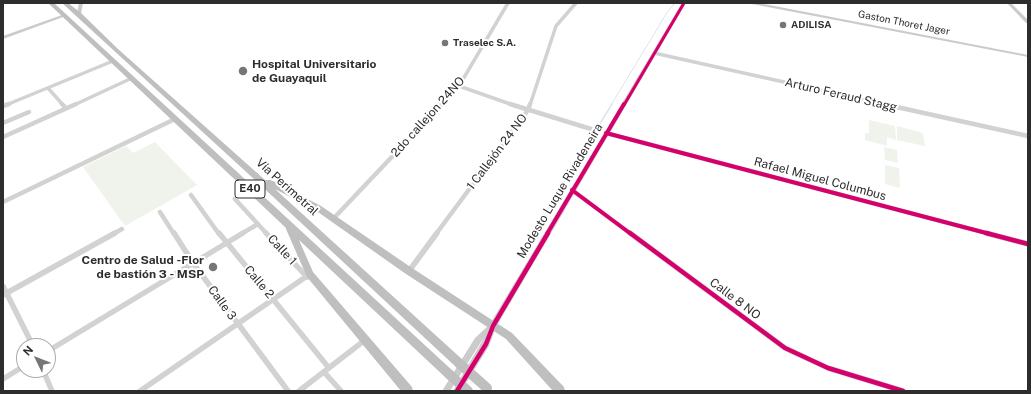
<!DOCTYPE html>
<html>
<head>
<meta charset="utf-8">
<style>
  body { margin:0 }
  #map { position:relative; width:1031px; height:394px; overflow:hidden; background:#fff; font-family:"Public Sans",sans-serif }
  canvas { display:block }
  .frame { position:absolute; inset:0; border:4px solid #2d2d2d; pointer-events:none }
  .north { position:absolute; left:16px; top:338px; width:40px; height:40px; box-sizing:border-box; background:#fff; border:1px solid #ababab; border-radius:50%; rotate:313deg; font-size:11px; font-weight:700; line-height:16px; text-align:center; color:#2d2d2d }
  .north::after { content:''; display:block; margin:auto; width:14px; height:18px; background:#767676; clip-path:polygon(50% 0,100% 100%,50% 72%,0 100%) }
</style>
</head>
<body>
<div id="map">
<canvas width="1031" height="394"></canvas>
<div class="frame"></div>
<div class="north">N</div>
</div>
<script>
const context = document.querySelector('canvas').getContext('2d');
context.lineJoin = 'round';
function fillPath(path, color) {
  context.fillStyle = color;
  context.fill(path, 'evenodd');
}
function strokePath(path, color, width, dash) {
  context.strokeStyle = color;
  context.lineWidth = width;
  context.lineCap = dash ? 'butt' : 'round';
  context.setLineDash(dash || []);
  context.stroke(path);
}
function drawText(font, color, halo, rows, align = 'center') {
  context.font = font + ' "Public Sans",sans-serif';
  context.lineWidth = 4;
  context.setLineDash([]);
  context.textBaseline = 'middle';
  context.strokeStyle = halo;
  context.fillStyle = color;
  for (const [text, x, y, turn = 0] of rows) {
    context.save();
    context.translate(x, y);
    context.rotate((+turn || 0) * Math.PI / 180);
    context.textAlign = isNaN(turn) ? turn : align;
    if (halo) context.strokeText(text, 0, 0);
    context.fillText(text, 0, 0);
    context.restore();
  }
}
fillPath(new Path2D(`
  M 869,120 L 895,126 L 896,140 L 887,137 L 887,146 L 865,140 L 865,133 L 869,133 Z
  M 897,126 L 923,133 L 925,146 L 897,140 Z
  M 155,142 L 197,185 L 125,226 L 83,167 L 126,146 L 133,153 Z
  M 884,147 L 897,150 L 898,163 L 885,160 Z
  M 885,165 L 899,168 L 900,188 L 885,184 Z`), '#f0f3eb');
strokePath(new Path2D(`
  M 611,105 L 668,11 L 675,3`), '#d8e6f0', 1);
strokePath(new Path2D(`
  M 545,213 L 612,104`), '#d8e6f0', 1.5);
strokePath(new Path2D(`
  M 654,53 L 887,105
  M 459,86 L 513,105
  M 48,88 L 63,105
  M 6,105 L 113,61
  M 74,105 L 132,78
  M 441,105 L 459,86 L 508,3
  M 530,105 L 556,26 L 576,3`), '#d2d2d2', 3.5);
strokePath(new Path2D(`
  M 62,104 L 66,108
  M 510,104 L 591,129
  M 883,104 L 1028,136
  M 3,106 L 9,104
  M 3,123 L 29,112
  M 606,133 L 990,234
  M 3,137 L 76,104
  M 572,190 L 631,234
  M 191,195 L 219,234
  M 235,199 L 267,234
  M 3,202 L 175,119
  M 160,212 L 174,234
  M 333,219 L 442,104
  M 113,234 L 122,229
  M 241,234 L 258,224
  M 436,234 L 528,110 L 530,104`), '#d2d2d2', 4.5);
strokePath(new Path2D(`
  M 174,233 L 193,263 L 288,391
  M 219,233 L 329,368
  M 266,233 L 307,277
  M 630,233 L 785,348 L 828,368 L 903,391
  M 986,233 L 1028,244
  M 409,271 L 437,233
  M 3,286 L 33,346
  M 3,295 L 115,233
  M 48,351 L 243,233
  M 43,370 L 52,391
  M 324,372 L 341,391
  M 3,379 L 24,366
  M 140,391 L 310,274
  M 299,391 L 365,340`), '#d2d2d2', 5.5);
fillPath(new Path2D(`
  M 79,3 L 83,3 L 81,14 L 79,15 L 77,14 Z
  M 682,3 L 686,3 L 496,327 L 489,346 L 461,391 L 453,391 L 484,338 L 481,342 L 450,391 L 442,391 L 475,338 L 490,324 Z
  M 750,3 L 759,3 L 1028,55 L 1028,57 L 752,4 Z
  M 1007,3 L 1011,3 L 1028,20 L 1028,23 L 1026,23 Z
  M 62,15 L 66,16 L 3,39 L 3,36 Z`), '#cbcbcb');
fillPath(new Path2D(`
  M 48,3 L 54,3 L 454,372 L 455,375 L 454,378 L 450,380 L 446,378 L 299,240 L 313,272 L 412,387 L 413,391 L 401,391 L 307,277 L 286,229 L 286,228 Z
  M 62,3 L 68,3 L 81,13 L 118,49 L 265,180 L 271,180 L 321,206 L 412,268 L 512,333 L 564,387 L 565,391 L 553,391 L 506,339 L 406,274 L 315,210 L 275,189 L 464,361 L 465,364 L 464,367 L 460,369 L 456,367 L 255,180 Z`), '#bfbfbf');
strokePath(new Path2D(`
  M 460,364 L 487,388
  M 450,375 L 468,391`), '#bfbfbf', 10);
strokePath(new Path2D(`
  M 624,105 L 684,3`), '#d6006c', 3);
strokePath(new Path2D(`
  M 606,133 L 990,234
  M 572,190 L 631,234
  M 547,234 L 624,104`), '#d6006c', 4);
strokePath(new Path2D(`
  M 630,233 L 785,348 L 828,368 L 903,391
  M 986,233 L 1028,244
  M 457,391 L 486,344 L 493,326 L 548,233`), '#d6006c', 4.5);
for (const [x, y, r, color] of [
  [783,25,4,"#767676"],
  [445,43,4,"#767676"],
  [243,71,5,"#767676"],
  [213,267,5,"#767676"]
]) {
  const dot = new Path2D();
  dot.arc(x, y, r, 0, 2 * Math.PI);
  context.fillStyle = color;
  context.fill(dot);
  strokePath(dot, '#fff', 1.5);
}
drawText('10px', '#2d2d2d', '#fff', [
  ["Gaston Thoret Jager",904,23,11]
]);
drawText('bold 10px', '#2d2d2d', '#fff', [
  ["ADILISA",791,25],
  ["Traselec S.A.",453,43]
], 'left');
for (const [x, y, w] of [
  [250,189,30]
]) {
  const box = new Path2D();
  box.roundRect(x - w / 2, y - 9, w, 18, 3);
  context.fillStyle = '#fff';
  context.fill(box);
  strokePath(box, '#2d2d2d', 1);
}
drawText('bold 11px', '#2d2d2d', null, [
  ["E40",250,189]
]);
drawText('bold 12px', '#2d2d2d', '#fff', [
  ["Hospital Universitario",252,64],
  ["de Guayaquil",252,78],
  ["Centro de Salud -Flor",204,260,"right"],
  ["de bastión 3 - MSP",204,274,"right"]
], 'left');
drawText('12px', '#2d2d2d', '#fff', [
  ["Arturo Feraud Stagg",841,95,13],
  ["2do callejon 24NO",428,117,-48],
  ["1 Callejón 24 NO",497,152,-53],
  ["Rafael Miguel Columbus",820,179,15],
  ["Vía Perimetral",287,187,42],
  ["Modesto Luque Rivadeneira",560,191,-59],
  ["Calle 1",282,250,47],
  ["Calle 2",259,282,50],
  ["Calle 8 NO",735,299,37],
  ["Calle 3",222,303,54]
]);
</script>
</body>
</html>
